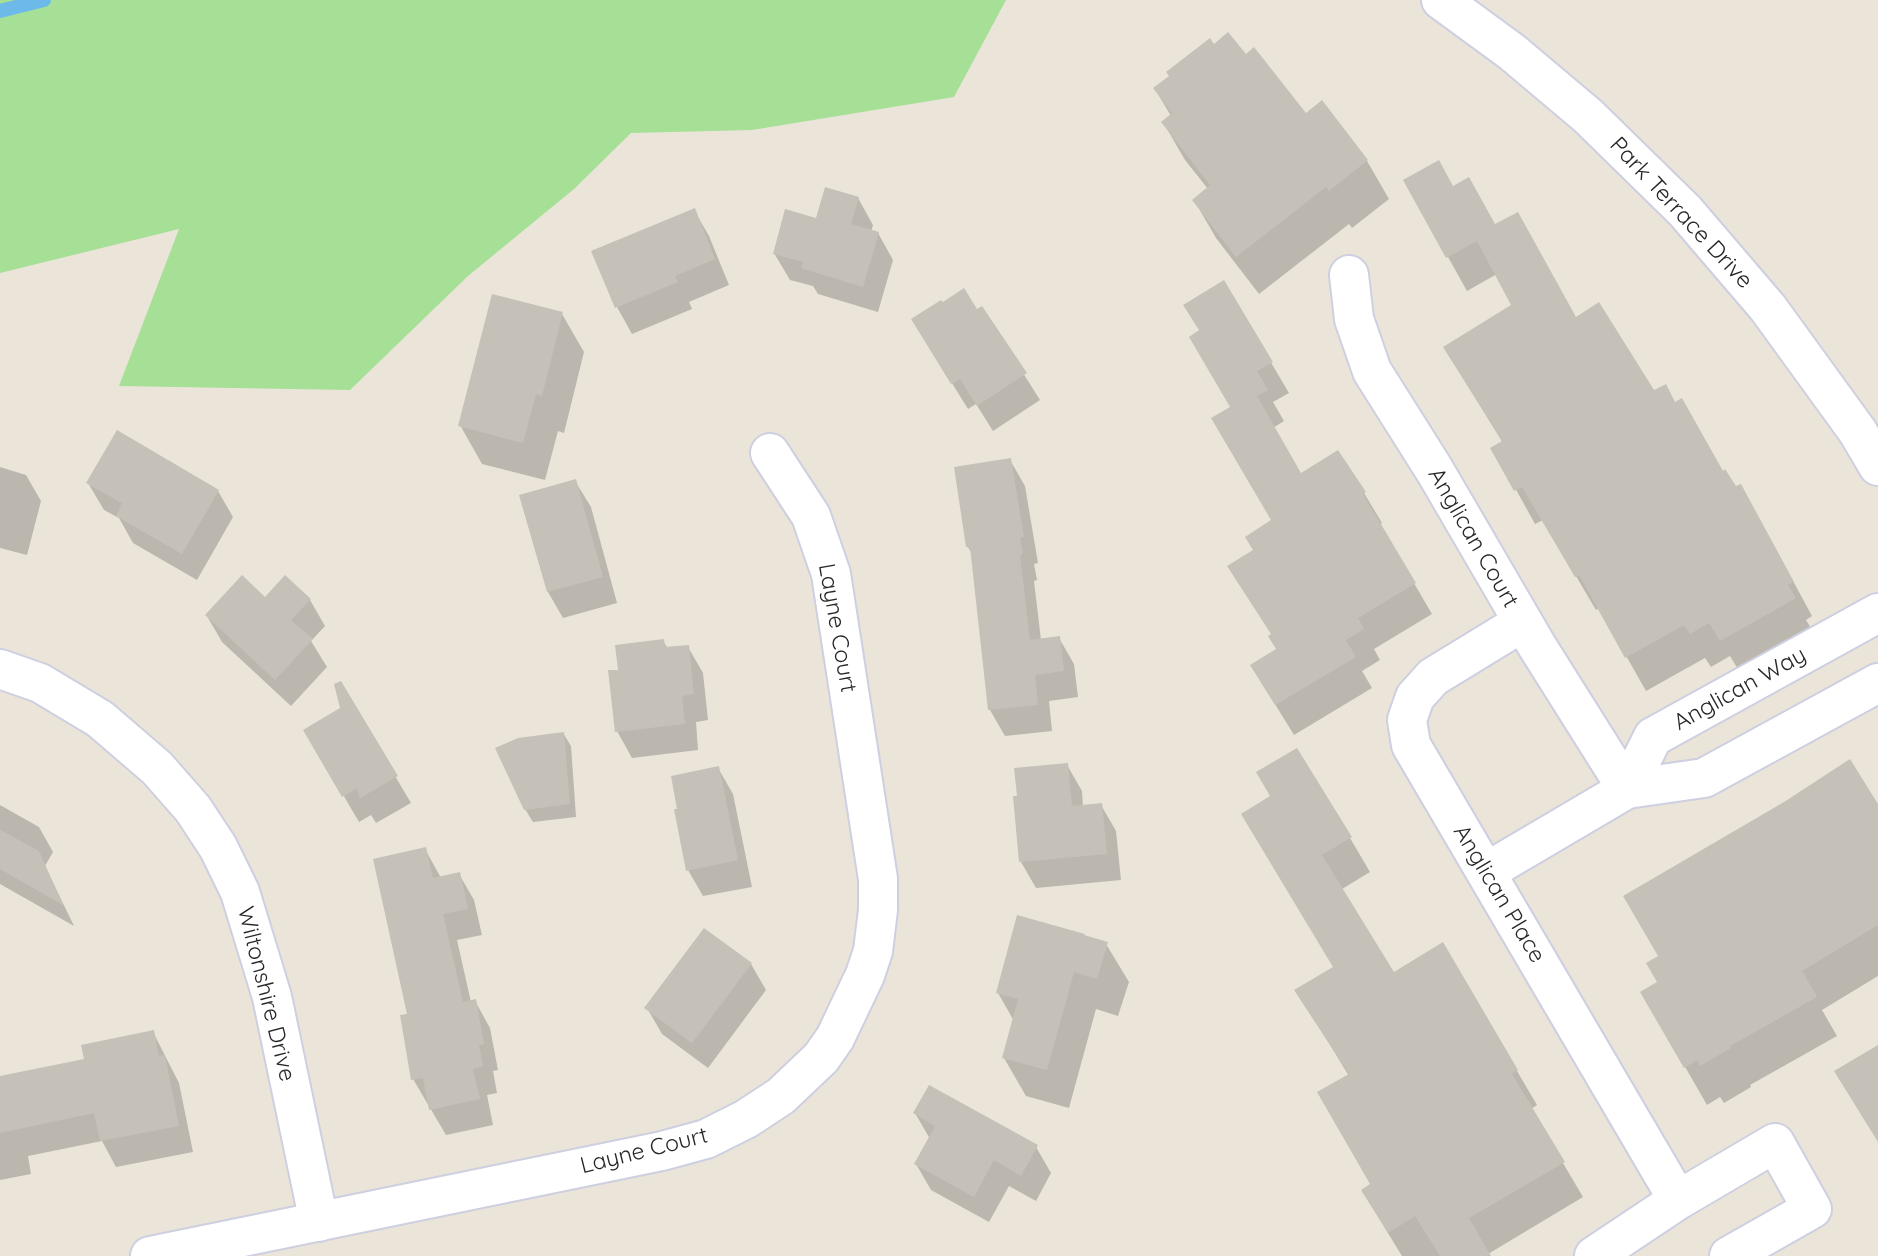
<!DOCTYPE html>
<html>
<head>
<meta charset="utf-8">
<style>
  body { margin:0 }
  canvas { display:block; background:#eae4d9 }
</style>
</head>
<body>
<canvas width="1878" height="1256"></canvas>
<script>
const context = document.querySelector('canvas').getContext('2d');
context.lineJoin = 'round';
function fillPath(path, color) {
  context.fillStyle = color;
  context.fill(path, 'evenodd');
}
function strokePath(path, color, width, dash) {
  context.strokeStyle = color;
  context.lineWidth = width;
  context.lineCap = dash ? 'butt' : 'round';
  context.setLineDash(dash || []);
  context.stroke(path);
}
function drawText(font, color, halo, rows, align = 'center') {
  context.font = font + ' Quicksand,sans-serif';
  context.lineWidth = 5;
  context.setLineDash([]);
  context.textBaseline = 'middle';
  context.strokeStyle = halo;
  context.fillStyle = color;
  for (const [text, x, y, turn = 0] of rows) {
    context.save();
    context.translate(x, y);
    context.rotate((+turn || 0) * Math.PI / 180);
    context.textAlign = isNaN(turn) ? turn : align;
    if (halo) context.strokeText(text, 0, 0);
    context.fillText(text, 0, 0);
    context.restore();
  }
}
fillPath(new Path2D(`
  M 0,0 L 1006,0 L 954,97 L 752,130 L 631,133 L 574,189 L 468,276 L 350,390 L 119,386 L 179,229 L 0,273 Z`), '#a6df96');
fillPath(new Path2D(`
  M 1214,46 L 1246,56 L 1306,115 L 1321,103 L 1367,161 L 1389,199 L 1352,228 L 1349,224 L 1259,294 L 1216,238 L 1194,200 L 1208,189 L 1185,160 L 1163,122 L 1171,116 L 1155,89 Z
  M 1453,188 L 1495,226 L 1576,319 L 1654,393 L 1675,404 L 1722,473 L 1760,520 L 1812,616 L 1806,620 L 1814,633 L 1741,674 L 1730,656 L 1711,667 L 1705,658 L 1646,691 L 1599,608 L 1596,610 L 1543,520 L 1535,524 L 1493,448 L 1503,443 L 1465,381 L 1514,305 L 1497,274 L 1467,291 L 1448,257 Z
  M 858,198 L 873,225 L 871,232 L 878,233 L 893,260 L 878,312 L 818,294 L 813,286 L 790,280 L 774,253 L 817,220 Z
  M 694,210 L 709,236 L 729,285 L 689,302 L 692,309 L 632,334 L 617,307 L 593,252 Z
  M 1224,283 L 1289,393 L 1273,402 L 1284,421 L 1273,428 L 1301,475 L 1364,493 L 1382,523 L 1380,525 L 1432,614 L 1374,649 L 1380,660 L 1362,671 L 1372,688 L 1294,735 L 1270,696 L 1278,650 L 1254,551 L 1273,521 L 1232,408 L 1201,331 Z
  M 982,308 L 1040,400 L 993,431 L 976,404 L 968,409 L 929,346 Z
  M 562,314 L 584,352 L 564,433 L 558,431 L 545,480 L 482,464 L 460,425 Z
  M 1010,460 L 1025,486 L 1038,563 L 1034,564 L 1037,580 L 1034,581 L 1041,640 L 1059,638 L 1074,664 L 1078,697 L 1049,701 L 1052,731 L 1005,736 L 990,710 L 972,554 L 968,547 Z
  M 0,467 L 26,475 L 41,501 L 27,555 L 0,548 Z
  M 575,481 L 591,507 L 617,603 L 563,618 L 548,592 L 521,496 Z
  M 88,483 L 218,491 L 233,517 L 197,580 L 133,543 L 119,518 L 104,510 Z
  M 265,599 L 310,600 L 325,626 L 311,641 L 327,667 L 291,706 L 222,642 L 207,616 Z
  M 663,641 L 668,649 L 688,647 L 703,673 L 708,720 L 696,722 L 698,750 L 632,758 L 617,731 L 620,671 Z
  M 340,683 L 411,803 L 376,823 L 371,815 L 359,822 L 311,740 L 342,709 Z
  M 563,733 L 571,746 L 576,817 L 533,822 L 525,809 Z
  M 1067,765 L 1082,791 L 1083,807 L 1101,805 L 1116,831 L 1121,880 L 1036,888 L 1021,862 Z
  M 718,768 L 733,794 L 752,887 L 703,896 L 688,870 Z
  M 0,805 L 39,827 L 53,852 L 45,866 L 74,926 L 0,884 Z
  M 1878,807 L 1878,976 L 1822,1010 L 1837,1036 L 1750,1085 L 1751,1087 L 1724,1103 L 1720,1097 L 1707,1105 L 1642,992 L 1659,982 Z
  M 1350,838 L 1370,872 L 1342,889 L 1394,974 L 1517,1071 L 1537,1105 L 1531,1109 L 1583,1197 L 1488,1254 L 1489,1256 L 1402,1256 L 1383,1225 L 1349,1076 L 1297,991 L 1335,968 L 1263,849 Z
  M 425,849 L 441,878 L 459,874 L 474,900 L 482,935 L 457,940 L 471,1002 L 475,1001 L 490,1028 L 498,1070 L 493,1071 L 497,1093 L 487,1095 L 493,1125 L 446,1135 L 413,1079 L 409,1015 Z
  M 1106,944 L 1129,982 L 1118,1016 L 1096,1009 L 1069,1108 L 1026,1096 L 1004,1058 L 1014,1021 L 998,993 Z
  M 751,964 L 766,990 L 708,1068 L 662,1034 L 647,1008 Z
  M 153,1032 L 179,1083 L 193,1152 L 116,1167 L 102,1141 L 28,1156 L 31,1174 L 0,1180 L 0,1078 L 86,1060 Z
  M 915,1113 L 1036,1147 L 1051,1173 L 1036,1201 L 1009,1186 L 989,1222 L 931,1190 L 916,1164 L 930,1139 Z`), '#0003');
strokePath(new Path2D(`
  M 0,11 L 44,0`), '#6dbaea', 14);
fillPath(new Path2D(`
  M 1228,32 L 1246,54 L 1254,47 L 1306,113 L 1322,100 L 1368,160 L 1329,191 L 1326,187 L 1236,257 L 1192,200 L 1210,185 L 1161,122 L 1172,113 L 1153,88 L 1169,76 L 1166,72 L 1210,38 L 1214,44 Z
  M 1439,160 L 1453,186 L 1469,177 L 1495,224 L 1518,212 L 1576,317 L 1599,302 L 1654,390 L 1666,384 L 1675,402 L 1682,398 L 1723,471 L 1725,469 L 1736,486 L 1741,484 L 1794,582 L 1788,585 L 1796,598 L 1720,641 L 1709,623 L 1690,634 L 1684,625 L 1625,658 L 1579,575 L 1575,577 L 1522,487 L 1514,491 L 1490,448 L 1502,441 L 1443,347 L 1511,305 L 1477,241 L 1446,258 L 1403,180 Z
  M 825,187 L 859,197 L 851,224 L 879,232 L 863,287 L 801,268 L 803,262 L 773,254 L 785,209 L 816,218 Z
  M 695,208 L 715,259 L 675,276 L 678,282 L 615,308 L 591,251 Z
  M 1224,280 L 1273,362 L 1257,371 L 1268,390 L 1257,396 L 1301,473 L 1338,450 L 1366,492 L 1363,494 L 1416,583 L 1358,618 L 1364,629 L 1346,640 L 1356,657 L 1275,705 L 1250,665 L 1276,649 L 1268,636 L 1271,634 L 1227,566 L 1253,550 L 1245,537 L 1271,520 L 1211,418 L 1230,407 L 1189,337 L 1199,330 L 1183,305 Z
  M 964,288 L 977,309 L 982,306 L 1027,373 L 977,406 L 960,379 L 951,384 L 911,319 L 941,300 L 943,302 Z
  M 492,294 L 563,312 L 542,396 L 536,394 L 523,443 L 458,426 Z
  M 117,430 L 219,490 L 182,554 L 116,516 L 122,503 L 86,483 Z
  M 1011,458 L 1024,537 L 1020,538 L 1023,554 L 1020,555 L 1030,640 L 1060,636 L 1064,671 L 1035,675 L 1038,705 L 988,710 L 970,547 L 966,547 L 954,467 Z
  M 576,479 L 603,577 L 547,592 L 519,495 Z
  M 242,575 L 265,597 L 285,575 L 311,599 L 291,620 L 313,639 L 275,680 L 205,615 Z
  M 664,639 L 665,647 L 689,645 L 694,694 L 682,696 L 685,724 L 615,732 L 608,670 L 618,670 L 615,645 Z
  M 341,681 L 398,776 L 360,798 L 357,788 L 342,797 L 303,730 L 340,708 L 334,684 Z
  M 564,732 L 570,804 L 524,810 L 495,748 L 518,738 Z
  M 1297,748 L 1352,837 L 1322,855 L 1394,972 L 1443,942 L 1518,1070 L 1512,1074 L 1565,1162 L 1469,1218 L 1491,1256 L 1440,1256 L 1415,1216 L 1388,1233 L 1361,1190 L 1370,1184 L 1317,1092 L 1349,1074 L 1294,990 L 1333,967 L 1241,814 L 1270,796 L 1256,772 Z
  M 1850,759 L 1878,804 L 1878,925 L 1802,971 L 1817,997 L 1730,1046 L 1731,1048 L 1700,1066 L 1697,1060 L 1684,1068 L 1640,992 L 1657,982 L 1646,963 L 1658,956 L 1623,896 L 1784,802 Z
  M 1068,763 L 1072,806 L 1102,803 L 1107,854 L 1019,862 L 1013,796 L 1017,796 L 1014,768 Z
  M 719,766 L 738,860 L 686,871 L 674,809 L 677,809 L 671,776 Z
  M 0,830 L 39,851 L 63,905 L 0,869 Z
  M 426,847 L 433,878 L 460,872 L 468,909 L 443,914 L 463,1002 L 476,999 L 484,1044 L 479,1045 L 483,1066 L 473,1069 L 480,1099 L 429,1110 L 423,1078 L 411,1080 L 400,1015 L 407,1014 L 373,859 Z
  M 1017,915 L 1085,934 L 1084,935 L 1108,942 L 1097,979 L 1074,972 L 1047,1070 L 1002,1058 L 1018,999 L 996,993 Z
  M 704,928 L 752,963 L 692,1043 L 644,1008 Z
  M 154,1030 L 159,1056 L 165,1055 L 179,1126 L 100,1141 L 94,1113 L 0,1133 L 0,1076 L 84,1059 L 81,1045 Z
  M 1878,1045 L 1878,1142 L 1834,1071 Z
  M 929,1085 L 1038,1145 L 1021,1176 L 994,1160 L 974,1197 L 914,1164 L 935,1126 L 913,1113 Z`), '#c5c1b9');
const street = new Path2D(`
  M 1349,275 L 1354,319 L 1372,371 L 1435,471 L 1537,646 L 1627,789
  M 1523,622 L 1433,677 L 1415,697 L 1407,720 L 1411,745 L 1678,1200
  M 0,669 L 40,683 L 100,719 L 157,768 L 193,809 L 218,847 L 240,892 L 272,997 L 319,1222
  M 1627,789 L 1653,737 L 1878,613
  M 1486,872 L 1627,789 L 1704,778 L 1878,683
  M 150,1256 L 662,1151 L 706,1139 L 746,1119 L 781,1096 L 821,1058 L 835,1038 L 865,975 L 873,951 L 878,910 L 878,879 L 831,574 L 811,516 L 770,453
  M 1594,1256 L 1678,1200 L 1775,1143 L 1812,1209 L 1729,1256`);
const secondary = new Path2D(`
  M 1441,0 L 1512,52 L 1588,116 L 1685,211 L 1768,308 L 1858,432 L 1878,466`);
strokePath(street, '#cecfe0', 42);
strokePath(secondary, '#cecfe0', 42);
strokePath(street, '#fff', 38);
strokePath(secondary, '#fff', 38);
drawText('23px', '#272727', '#fff', [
  ["Park Terrace Drive",1681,213,47],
  ["Anglican Court",1473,538,60],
  ["Layne Court",837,628,80],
  ["Anglican Way",1740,689,-29],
  ["Anglican Place",1499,894,59],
  ["Wiltonshire Drive",266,994,76],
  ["Layne Court",644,1151,-14]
]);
</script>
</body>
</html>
